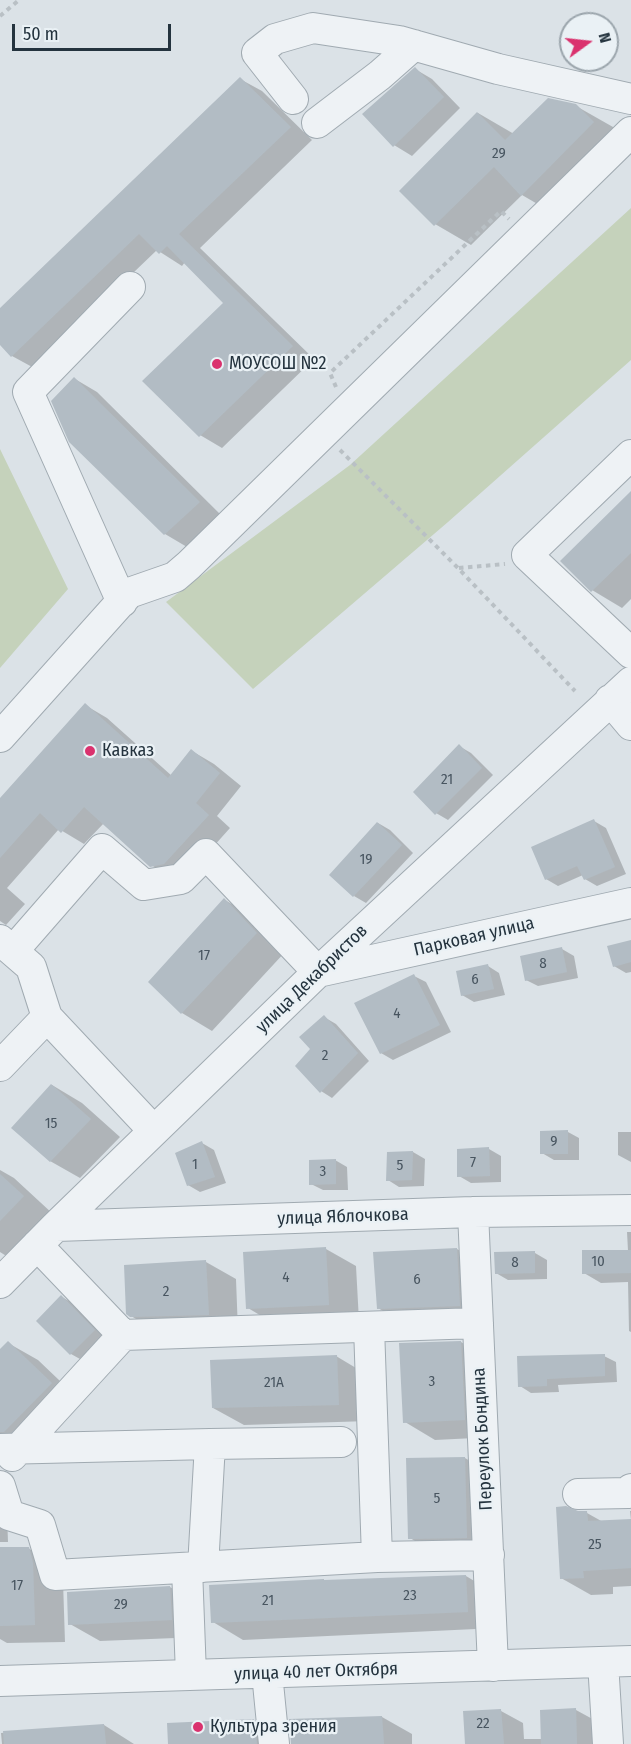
<!DOCTYPE html>
<html>
<head>
<meta charset="utf-8">
<style>
  body { margin:0 }
  #map { position:relative; width:631px; height:1744px; overflow:hidden; background:#dbe2e7; font-family:"Fira Sans Condensed",sans-serif }
  canvas { display:block }
  .north { position:absolute; left:559px; top:12px; width:60px; height:60px; box-sizing:border-box; background:#eaf1f5; border:2px solid #9ba5ac; border-radius:50%; rotate:75deg; font-size:16px; font-weight:700; line-height:24px; text-align:center; color:#24333e }
  .north::after { content:''; display:block; margin:auto; width:21px; height:27px; background:#da326e; clip-path:polygon(50% 0,100% 100%,50% 72%,0 100%) }
  .scale { position:absolute; left:12px; top:24px; width:159px; height:27px; box-sizing:border-box; border:3px solid #24333e; border-top:0; padding-left:8px; font-size:18px; line-height:21px; white-space:nowrap; color:#24333e; -webkit-text-stroke:4px #eaf1f5; paint-order:stroke }
</style>
</head>
<body>
<div id="map">
<canvas width="631" height="1744"></canvas>
<div class="north">N</div>
<div class="scale">50 m</div>
</div>
<script>
const context = document.querySelector('canvas').getContext('2d');
context.lineJoin = 'round';
function fillPath(path, color) {
  context.fillStyle = color;
  context.fill(path, 'evenodd');
}
function strokePath(path, color, width, dash) {
  context.strokeStyle = color;
  context.lineWidth = width;
  context.lineCap = dash ? 'butt' : 'round';
  context.setLineDash(dash || []);
  context.stroke(path);
}
function drawText(font, color, halo, rows, align = 'center') {
  context.font = font + ' "Fira Sans Condensed",sans-serif';
  context.lineWidth = 4.5;
  context.setLineDash([]);
  context.textBaseline = 'middle';
  context.strokeStyle = halo;
  context.fillStyle = color;
  for (const [text, x, y, turn = 0] of rows) {
    context.save();
    context.translate(x, y);
    context.rotate((+turn || 0) * Math.PI / 180);
    context.textAlign = isNaN(turn) ? turn : align;
    if (halo) context.strokeText(text, 0, 0);
    context.fillText(text, 0, 0);
    context.restore();
  }
}
fillPath(new Path2D(`
  M 631,208 L 631,360 L 448,522 L 253,689 L 166,602 L 350,465 Z
  M 0,449 L 68,589 L 0,668 Z`), '#c5d2bb');
fillPath(new Path2D(`
  M 415,69 L 432,79 L 460,108 L 412,156 L 394,145 Z
  M 240,79 L 262,91 L 312,140 L 200,248 L 314,359 L 222,448 L 200,435 L 225,303 L 185,262 L 182,266 L 157,250 L 34,368 L 12,356 L 0,343 L 0,310 Z
  M 576,106 L 613,127 L 629,144 L 558,216 L 522,195 L 471,245 L 435,224 L 478,113 L 514,134 Z
  M 75,379 L 97,392 L 221,515 L 187,547 L 165,534 Z
  M 631,494 L 631,599 L 622,608 L 592,590 Z
  M 85,705 L 107,718 L 172,776 L 192,751 L 214,764 L 241,786 L 217,816 L 230,828 L 187,876 L 174,878 L 151,865 L 104,823 L 84,844 L 59,829 L 7,888 L 25,904 L 6,925 L 0,921 L 0,800 Z
  M 459,746 L 471,753 L 493,775 L 448,820 L 436,813 Z
  M 594,821 L 606,828 L 626,874 L 597,886 L 585,879 L 583,875 L 558,886 L 546,879 Z
  M 378,823 L 390,830 L 413,853 L 366,903 L 354,896 Z
  M 225,900 L 255,918 L 286,951 L 212,1031 L 182,1013 L 150,982 Z
  M 631,942 L 631,972 L 626,973 L 614,966 Z
  M 562,949 L 574,956 L 578,978 L 538,986 L 526,980 Z
  M 488,966 L 499,973 L 505,995 L 474,1002 L 462,995 Z
  M 414,976 L 426,982 L 451,1032 L 393,1060 L 381,1053 Z
  M 324,1017 L 336,1024 L 369,1061 L 332,1098 L 321,1091 L 312,1049 Z
  M 52,1085 L 82,1103 L 120,1137 L 80,1178 L 50,1161 Z
  M 568,1132 L 579,1138 L 579,1160 L 554,1160 L 542,1153 Z
  M 618,1132 L 631,1132 L 631,1162 L 618,1155 Z
  M 202,1143 L 214,1150 L 226,1183 L 200,1192 L 188,1185 Z
  M 489,1149 L 501,1156 L 501,1182 L 471,1183 L 459,1176 Z
  M 413,1152 L 425,1159 L 424,1186 L 399,1187 L 388,1180 Z
  M 335,1160 L 347,1167 L 348,1190 L 323,1190 L 311,1184 Z
  M 0,1170 L 14,1178 L 53,1214 L 11,1259 L 0,1252 Z
  M 627,1232 L 631,1232 L 631,1332 L 629,1331 L 628,1282 L 601,1283 L 584,1273 L 628,1251 Z
  M 326,1249 L 356,1266 L 359,1321 L 278,1326 L 248,1308 Z
  M 457,1249 L 487,1267 L 490,1323 L 408,1326 L 378,1308 Z
  M 535,1253 L 547,1260 L 547,1279 L 508,1280 L 496,1273 Z
  M 206,1262 L 236,1279 L 238,1331 L 162,1334 L 131,1316 Z
  M 62,1297 L 79,1307 L 111,1341 L 89,1364 L 71,1354 L 38,1321 Z
  M 461,1342 L 491,1360 L 495,1437 L 435,1440 L 405,1422 Z
  M 8,1343 L 38,1360 L 81,1401 L 0,1441 L 0,1351 Z
  M 336,1356 L 366,1374 L 369,1421 L 244,1425 L 213,1408 Z
  M 604,1356 L 616,1362 L 617,1382 L 558,1385 L 559,1392 L 531,1393 L 520,1386 Z
  M 465,1458 L 495,1476 L 497,1555 L 440,1556 L 410,1538 L 408,1460 Z
  M 0,1481 L 6,1485 L 8,1542 L 0,1542 Z
  M 630,1511 L 631,1511 L 631,1586 L 613,1587 L 613,1594 L 591,1595 L 561,1578 L 577,1513 L 587,1513 L 603,1522 L 631,1520 Z
  M 28,1548 L 58,1566 L 63,1581 L 65,1642 L 7,1643 L 0,1639 L 0,1549 Z
  M 466,1576 L 496,1594 L 497,1628 L 243,1640 L 213,1622 Z
  M 170,1587 L 200,1605 L 201,1637 L 100,1641 L 70,1624 Z
  M 576,1710 L 598,1722 L 599,1744 L 467,1744 L 501,1711 L 523,1723 L 524,1739 L 542,1739 Z
  M 382,1717 L 412,1734 L 412,1744 L 292,1744 Z
  M 254,1720 L 284,1737 L 285,1744 L 170,1744 Z
  M 104,1725 L 134,1744 L 2,1744 L 1,1733 Z`), '#0003');
fillPath(new Path2D(`
  M 415,67 L 444,97 L 393,147 L 362,114 Z
  M 240,77 L 291,127 L 179,234 L 293,346 L 199,437 L 142,381 L 223,303 L 167,246 L 159,254 L 139,234 L 11,357 L 0,345 L 0,308 Z
  M 548,98 L 576,104 L 594,122 L 521,196 L 494,167 L 434,226 L 399,191 L 477,112 L 505,140 Z
  M 74,377 L 200,502 L 164,535 L 69,442 L 51,401 Z
  M 631,491 L 631,553 L 591,592 L 560,561 Z
  M 85,703 L 168,778 L 191,749 L 220,773 L 196,803 L 209,815 L 164,864 L 150,867 L 84,807 L 61,833 L 40,813 L 0,858 L 0,798 Z
  M 459,744 L 482,768 L 435,815 L 413,792 Z
  M 594,819 L 615,867 L 584,880 L 577,866 L 545,880 L 531,847 Z
  M 377,822 L 402,845 L 353,897 L 329,875 Z
  M 224,898 L 257,933 L 181,1014 L 148,982 Z
  M 631,940 L 631,962 L 613,967 L 607,946 Z
  M 562,947 L 567,972 L 525,981 L 520,956 Z
  M 488,964 L 494,989 L 461,996 L 456,971 Z
  M 414,974 L 440,1025 L 380,1054 L 354,1003 Z
  M 324,1015 L 358,1053 L 320,1093 L 295,1066 L 310,1049 L 299,1037 Z
  M 51,1084 L 91,1119 L 50,1162 L 11,1128 Z
  M 568,1130 L 568,1154 L 540,1154 L 540,1131 Z
  M 202,1141 L 215,1177 L 187,1186 L 175,1153 Z
  M 489,1147 L 490,1176 L 457,1177 L 457,1149 Z
  M 413,1151 L 412,1180 L 386,1181 L 387,1152 Z
  M 336,1159 L 336,1184 L 309,1185 L 309,1160 Z
  M 0,1174 L 24,1196 L 0,1221 Z
  M 326,1247 L 329,1305 L 246,1309 L 243,1252 Z
  M 457,1248 L 460,1306 L 377,1309 L 373,1252 Z
  M 582,1250 L 631,1250 L 631,1273 L 582,1274 Z
  M 535,1251 L 535,1273 L 495,1274 L 494,1252 Z
  M 206,1260 L 209,1315 L 130,1317 L 126,1314 L 124,1265 Z
  M 61,1295 L 95,1330 L 70,1355 L 36,1321 Z
  M 8,1341 L 52,1383 L 4,1432 L 0,1432 L 0,1349 Z
  M 461,1341 L 465,1420 L 403,1423 L 399,1343 Z
  M 605,1354 L 605,1376 L 547,1379 L 547,1386 L 518,1387 L 517,1356 Z
  M 337,1355 L 339,1405 L 212,1408 L 210,1360 Z
  M 465,1457 L 467,1538 L 408,1539 L 406,1458 Z
  M 566,1506 L 578,1511 L 587,1511 L 588,1521 L 631,1519 L 631,1568 L 583,1571 L 584,1578 L 560,1579 L 556,1507 Z
  M 0,1547 L 29,1547 L 33,1563 L 35,1625 L 0,1626 Z
  M 466,1575 L 468,1612 L 211,1623 L 209,1585 L 324,1579 L 324,1580 Z
  M 170,1586 L 172,1620 L 68,1625 L 67,1592 Z
  M 576,1708 L 577,1744 L 541,1744 L 540,1710 Z
  M 501,1709 L 504,1744 L 465,1744 L 463,1711 Z
  M 382,1716 L 384,1744 L 291,1744 L 289,1719 Z
  M 254,1719 L 257,1744 L 168,1744 L 167,1723 Z
  M 104,1724 L 106,1744 L 4,1744 L 3,1731 Z`), '#b2bcc4');
const minor = new Path2D(`
  M 293,99 L 257,53 L 275,39 L 313,28 L 399,41 L 498,69 L 631,99
  M 317,123 L 380,75 L 414,45
  M 631,455 L 527,555 L 631,653
  M 122,602 L 28,392 L 130,287
  M 610,700 L 631,725
  M 0,737 L 129,593 L 175,577 L 189,565 L 631,132
  M 0,940 L 31,967 L 47,1017 L 154,1131
  M 13,951 L 102,849 L 144,885 L 181,879 L 206,854 L 318,972 L 631,903
  M 0,1066 L 47,1017
  M 473,1212 L 493,1666
  M 56,1226 L 473,1212 L 631,1210
  M 37,1245 L 123,1335 L 478,1323
  M 0,1283 L 56,1226 L 318,972 L 631,682
  M 369,1327 L 377,1557 L 489,1555
  M 0,1449 L 210,1444
  M 12,1456 L 123,1335
  M 0,1486 L 9,1515 L 40,1525 L 55,1575 L 377,1557
  M 578,1494 L 628,1493 L 631,1489
  M 203,1567 L 210,1444 L 341,1442
  M 187,1568 L 191,1675
  M 603,1662 L 608,1744
  M 267,1673 L 274,1744
  M 0,1681 L 631,1661`);
strokePath(minor, '#a0aab1', 32);
strokePath(new Path2D(`
  M 0,16 L 19,0
  M 336,387 L 330,373 L 501,211 L 509,219
  M 340,450 L 458,568 L 575,691
  M 459,568 L 505,564`), '#b9c0c5', 4, [4.5, 4.5]);
strokePath(minor, '#eef2f5', 30);
for (const [x, y, r, color] of [
  [217,364,6,"#da326e"],
  [90,751,6,"#da326e"],
  [198,1727,6,"#da326e"]
]) {
  const dot = new Path2D();
  dot.arc(x, y, r, 0, 2 * Math.PI);
  context.fillStyle = color;
  context.fill(dot);
  strokePath(dot, '#eaf1f5', 2);
}
drawText('15px', '#485560', null, [
  ["29",499,154],
  ["21",447,780],
  ["19",366,860],
  ["17",204,956],
  ["8",543,964],
  ["6",475,980],
  ["4",397,1014],
  ["2",325,1056],
  ["15",51,1124],
  ["9",554,1142],
  ["7",473,1163],
  ["1",195,1165],
  ["5",400,1166],
  ["3",323,1172],
  ["10",598,1262],
  ["8",515,1263],
  ["4",286,1278],
  ["6",417,1280],
  ["2",166,1292],
  ["3",432,1382],
  ["21А",274,1383],
  ["5",437,1499],
  ["25",595,1545],
  ["17",17,1586],
  ["23",410,1596],
  ["21",268,1601],
  ["29",121,1605],
  ["22",483,1724]
]);
drawText('18px', '#24333e', '#eaf1f5', [
  ["МОУСОШ №2",229,364],
  ["Кавказ",102,751],
  ["Культура зрения",210,1727]
], 'left');
drawText('18px', '#24333e', '#eaf1f5', [
  ["Парковая улица",474,937,-13],
  ["улица Декабристов",312,979,-44],
  ["улица Яблочкова",343,1217,-2],
  ["Переулок Бондина",483,1439,-93],
  ["улица 40 лет Октября",316,1672,-2]
]);
</script>
</body>
</html>
